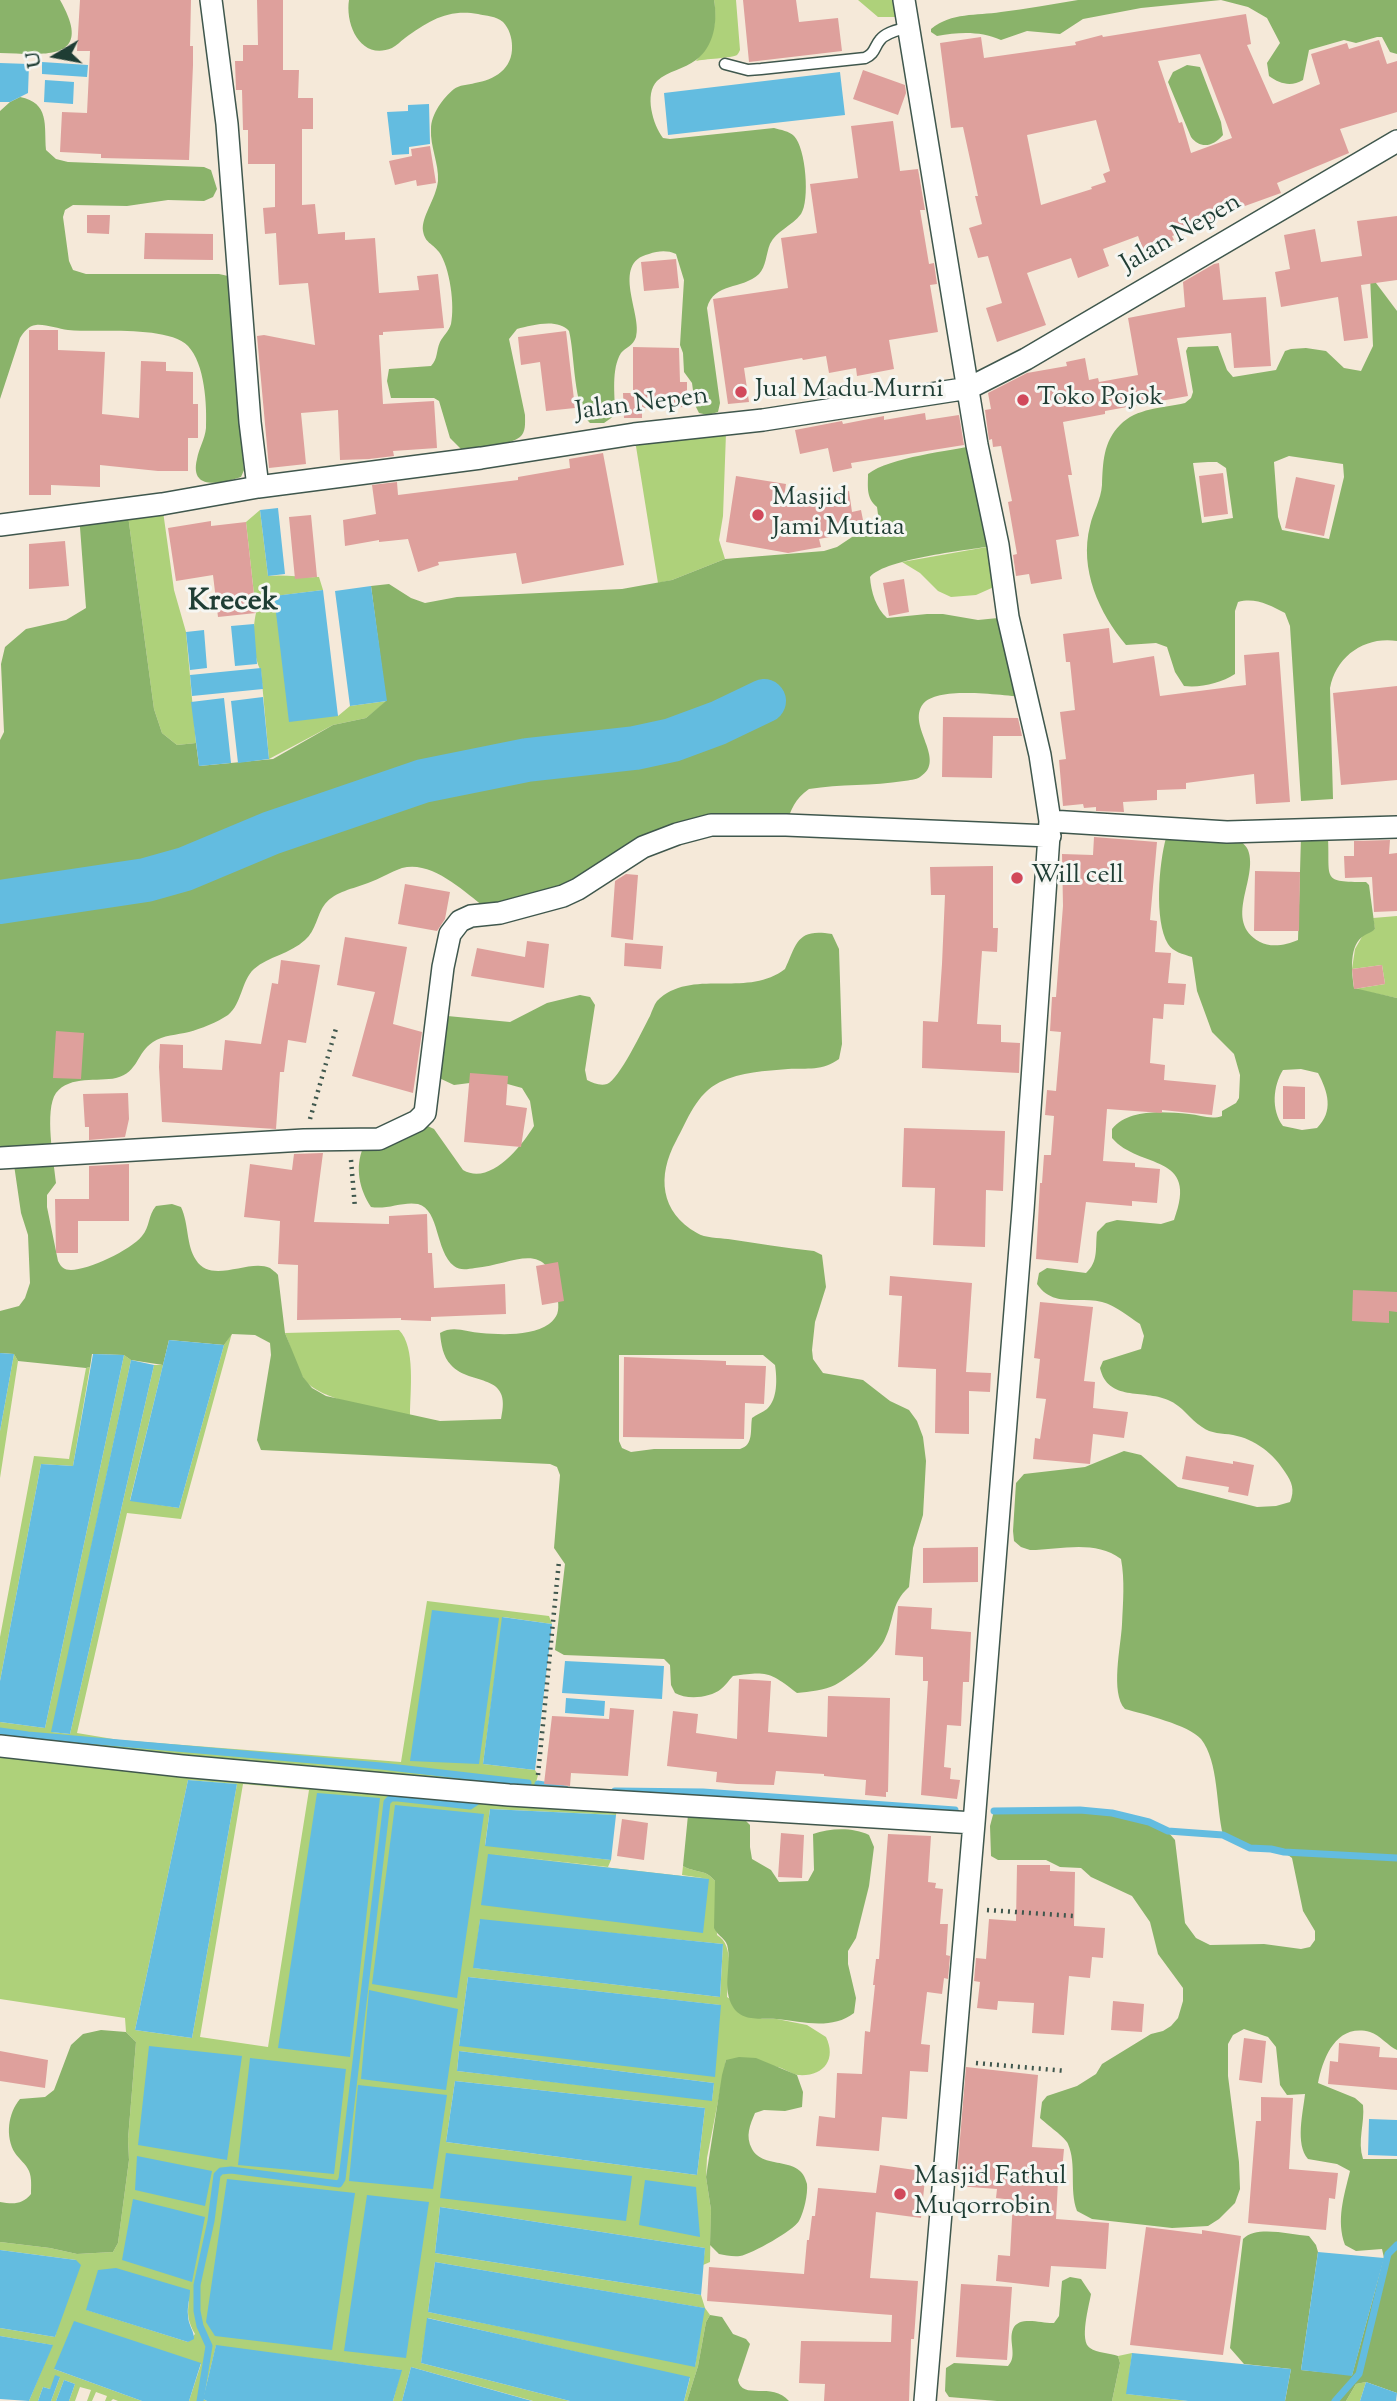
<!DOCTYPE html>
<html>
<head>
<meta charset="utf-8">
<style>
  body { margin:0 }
  #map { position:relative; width:1397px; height:2401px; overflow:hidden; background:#f5e9d9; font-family:"Sorts Mill Goudy",serif }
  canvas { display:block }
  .north { position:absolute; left:21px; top:21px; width:70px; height:70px; -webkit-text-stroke:5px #f6f6f2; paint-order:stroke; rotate:260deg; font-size:19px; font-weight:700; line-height:28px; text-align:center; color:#1f3d34 }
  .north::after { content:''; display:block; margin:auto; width:24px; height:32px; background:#1f3d34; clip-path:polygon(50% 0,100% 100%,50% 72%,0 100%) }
</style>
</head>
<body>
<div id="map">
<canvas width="1397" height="2401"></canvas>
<div class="north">U</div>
</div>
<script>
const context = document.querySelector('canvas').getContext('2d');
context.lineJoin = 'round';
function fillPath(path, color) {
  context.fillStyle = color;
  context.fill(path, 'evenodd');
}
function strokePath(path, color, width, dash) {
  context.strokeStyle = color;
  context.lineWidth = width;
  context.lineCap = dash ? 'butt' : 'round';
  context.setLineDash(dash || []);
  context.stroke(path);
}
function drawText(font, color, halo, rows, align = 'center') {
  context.font = font + ' "Sorts Mill Goudy",serif';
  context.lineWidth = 6;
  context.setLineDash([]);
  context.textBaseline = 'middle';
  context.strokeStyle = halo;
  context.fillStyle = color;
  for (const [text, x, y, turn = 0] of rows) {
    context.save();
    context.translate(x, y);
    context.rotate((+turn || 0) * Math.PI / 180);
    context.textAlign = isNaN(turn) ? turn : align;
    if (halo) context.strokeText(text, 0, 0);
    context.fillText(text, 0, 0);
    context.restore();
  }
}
fillPath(new Path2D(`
  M 714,0 L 736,0 L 740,50 C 739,52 738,54 737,55 C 733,58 703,59 696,61 C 712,43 718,24 714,0 Z
  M 858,0 L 904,0 L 906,17 L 878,17 Z
  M 726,433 L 723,516 L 719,540 L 725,559 L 672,580 L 658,583 L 634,434 Z
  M 162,504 L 174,590 L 186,632 L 196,743 L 177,745 L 162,733 L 154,709 L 127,508 Z
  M 260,510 L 268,576 C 286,574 301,578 319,577 L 323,590 L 275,596 L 338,716 L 350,706 L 387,701 L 366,718 L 333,725 L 269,759 L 261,671 C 253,656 252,630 256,613 L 246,522 Z
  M 998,545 L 1003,583 L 976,595 L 951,597 L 938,591 L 920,573 L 902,562 Z
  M 1397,916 L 1397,998 L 1354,989 L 1385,984 L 1382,965 L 1352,969 L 1355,949 L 1363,935 L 1375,929 L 1373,918 Z
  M 399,1330 C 416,1347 410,1392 410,1415 C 383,1410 319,1401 304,1379 C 295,1366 291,1347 285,1333 Z
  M 232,1333 L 181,1519 L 127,1513 L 77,1733 L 119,1740 L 401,1762 L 427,1601 L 549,1616 L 552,1624 L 503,1617 L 483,1764 L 535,1770 L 538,1775 L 534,1790 L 618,1802 L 616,1815 L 490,1809 L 485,1845 L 611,1860 L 608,1867 L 489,1854 L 709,1879 L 682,1875 L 683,1866 C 695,1873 706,1869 715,1881 L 717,1935 C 735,1945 728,1978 727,1997 L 762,2019 L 777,2019 L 807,2025 L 826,2037 C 837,2060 823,2077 798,2075 C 791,2074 784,2068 777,2067 C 761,2062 743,2062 726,2060 L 707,2158 L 706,2177 L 711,2210 L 710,2262 L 703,2265 L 705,2248 L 440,2207 L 435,2253 L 701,2295 L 705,2308 L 710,2315 L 706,2322 L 698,2366 L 687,2401 L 684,2401 L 690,2378 L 428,2318 L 421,2363 L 570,2401 L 533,2401 L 411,2367 L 402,2401 L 393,2401 L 401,2370 L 216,2346 L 203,2399 L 207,2401 L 189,2401 L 201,2364 L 54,2369 L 142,2401 L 118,2401 L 113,2399 L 111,2401 L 105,2401 L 107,2396 L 96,2392 L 92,2401 L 87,2401 L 91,2390 L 80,2387 L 75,2401 L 69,2401 L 75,2384 L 64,2380 L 56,2401 L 51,2401 L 60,2377 L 50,2389 L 43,2387 L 38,2401 L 29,2401 L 52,2345 L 0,2336 L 0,2328 L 55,2337 L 76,2260 L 0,2250 L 0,2242 L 50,2248 L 77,2254 L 113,2252 L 118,2243 L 129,2160 L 128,2139 L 136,2042 L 126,2032 L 125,2018 L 0,1999 L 0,1722 L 45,1728 L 124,1355 L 131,1360 L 52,1732 L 70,1734 L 154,1365 L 163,1365 L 130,1500 L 179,1508 L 224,1345 ZM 188,1780 L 237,1784 L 192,2038 L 135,2030 ZM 243,1784 L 309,1790 L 268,2047 L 200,2037 ZM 480,1920 L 723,1944 L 720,1997 L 474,1968 ZM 468,1977 L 720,2005 L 459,2046 ZM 459,2051 L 714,2083 L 712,2100 L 457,2071 ZM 455,2081 L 705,2108 L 697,2175 L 446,2142 ZM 435,2262 L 704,2308 L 695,2366 L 428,2312 ZM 189,2301 C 187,2314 188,2322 195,2334 L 188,2342 L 87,2310 Z
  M 14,1354 L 18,1361 L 0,1478 L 0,1431 Z
  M 90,1367 L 73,1466 L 41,1464 L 0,1681 L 0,1637 L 34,1456 L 69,1459 L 86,1368 Z
  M 1132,2353 L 1127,2394 L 1188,2401 L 1112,2401 L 1120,2363 L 1118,2356 Z
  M 1366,2382 L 1360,2401 L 1346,2401 L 1356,2384 Z`), '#aed17a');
fillPath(new Path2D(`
  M 0,0 L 60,0 C 96,63 42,54 0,53 Z
  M 349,0 L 714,0 C 718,21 714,47 696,60 C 684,69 668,71 657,81 C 644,94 653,125 663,138 L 670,139 L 774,128 C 781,130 789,131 794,136 C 806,148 810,201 801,214 C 792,226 776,231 770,244 C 766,254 766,267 759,274 C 742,290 714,282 707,308 L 720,403 L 718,412 L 708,415 L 699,413 L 695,405 L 692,383 L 684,372 L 683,353 L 680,345 L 684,280 L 676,254 C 667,250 658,251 649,254 C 610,263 643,315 636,337 C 633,346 626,347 621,353 C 611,369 615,395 615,413 L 614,416 L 604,423 L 590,423 C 573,408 575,354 569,331 C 558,318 532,325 517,329 L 509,339 L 525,415 C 525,423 526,432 520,437 C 509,446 475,448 461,449 L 450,438 L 439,401 L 434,398 L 391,398 L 387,381 L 389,369 L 431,366 C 438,359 436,351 440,342 C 443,336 449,331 451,324 C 455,306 450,267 439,252 C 432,243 425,243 423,231 C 421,217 436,199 438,181 C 439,163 430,147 431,129 C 431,114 443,98 454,89 C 459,85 468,85 475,83 C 494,80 513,69 512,46 C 512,38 509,28 503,22 C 496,16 486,16 478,14 C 447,9 429,21 405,38 C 401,41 396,46 392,48 C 361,61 345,25 349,0 Z
  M 1078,0 L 1397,0 L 1397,54 L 1390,52 L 1382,37 L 1377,37 L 1356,43 L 1344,40 L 1309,50 L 1303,80 C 1291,87 1280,84 1269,76 L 1267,63 L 1280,43 L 1267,18 L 1248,7 L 1221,0 L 1141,8 L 1083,19 L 1060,34 L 1027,31 L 1001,40 C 980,31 960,32 937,36 L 931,32 L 931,29 C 952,12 976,16 1001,12 C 1026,9 1052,4 1078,0 Z
  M 1187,65 L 1200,67 L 1221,122 L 1223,135 C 1213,147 1200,149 1191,137 L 1168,82 L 1173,72 Z
  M 20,97 C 50,103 44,125 46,150 L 56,159 L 68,162 L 204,167 L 211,170 L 217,189 L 213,197 L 204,201 L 168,200 L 127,206 L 73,205 L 65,210 L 63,217 L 69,261 L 73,270 L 86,274 L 219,274 L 228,276 L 233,289 L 238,406 L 244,470 L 241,477 C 223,483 189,492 197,459 C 199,448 205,439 206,428 C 207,405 205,364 188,346 C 167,325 97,333 68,330 C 58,329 46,324 36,325 C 28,326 24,332 20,338 L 0,399 L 0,111 L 10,102 Z
  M 1370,275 L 1397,311 L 1397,641 C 1365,636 1336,656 1330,688 L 1333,799 L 1301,801 L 1290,626 L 1285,613 C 1270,605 1255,597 1238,602 L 1235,611 L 1235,674 C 1221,683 1201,688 1184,686 L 1175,672 L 1167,647 L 1156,643 L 1126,645 C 1099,613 1079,569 1090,526 C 1093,512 1101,500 1102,485 C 1103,463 1103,442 1120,425 C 1136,408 1163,408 1185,403 L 1191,398 L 1193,392 L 1186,351 L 1188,347 L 1218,346 L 1227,370 L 1233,377 L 1276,370 L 1285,351 L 1291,349 L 1306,348 L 1326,351 L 1344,368 L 1361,371 L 1373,346 ZM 1289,456 L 1343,464 L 1344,477 L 1329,539 L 1282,530 L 1278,517 L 1274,462 ZM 1208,462 L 1217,462 L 1226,468 L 1233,518 L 1202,523 L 1193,463 Z
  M 977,445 L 998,545 C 971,550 886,558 870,577 C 871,592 876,608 887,618 L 927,614 L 943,614 L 978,620 L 1008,617 L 1027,697 C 1004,696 938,685 923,704 C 906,726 948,760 920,777 C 916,780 909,780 904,781 C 873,786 840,784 809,789 C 795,799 791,809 786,825 L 711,825 L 578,889 L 486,908 C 463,891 432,860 402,868 C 390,872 380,879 368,883 C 353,889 336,891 325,904 C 317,914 316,931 305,940 C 290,954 269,956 254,969 C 241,981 242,1004 228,1015 C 218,1022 200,1029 189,1032 C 177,1035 163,1035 153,1042 C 136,1053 139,1072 116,1078 C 98,1082 70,1075 56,1093 C 44,1110 54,1162 56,1183 L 47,1195 L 47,1207 L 58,1261 C 61,1267 64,1270 71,1270 C 88,1270 131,1250 142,1236 C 150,1227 148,1215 156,1206 L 172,1204 L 181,1207 C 189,1224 186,1245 196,1260 C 212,1285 249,1258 270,1268 C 270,1268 278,1274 278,1275 L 285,1333 L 303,1377 L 312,1388 L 326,1396 L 440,1421 L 501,1419 C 513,1371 471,1387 451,1365 C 443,1357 441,1344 440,1333 C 453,1325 467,1332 481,1333 C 502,1335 532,1336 549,1324 C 558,1317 559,1311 558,1301 C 550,1235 517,1264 475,1268 C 468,1269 460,1271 454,1266 C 435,1251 440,1210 418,1204 C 403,1201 387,1210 371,1207 C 359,1189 355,1167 363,1148 L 417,1121 L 434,1129 L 463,1170 C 490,1186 521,1147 534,1126 L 530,1101 L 522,1088 L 493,1080 L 454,1085 L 437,1077 L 437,1015 L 510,1022 L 547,1003 L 580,995 L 590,997 L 595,1005 L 585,1070 L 587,1080 C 593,1083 600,1086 607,1084 C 619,1080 643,1029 650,1016 C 652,1011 654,1005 657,1001 C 691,967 746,999 785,969 C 797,943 797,928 832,934 L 839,949 L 842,1044 L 839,1059 C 823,1071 807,1068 788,1069 C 765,1071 741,1072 720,1082 C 696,1094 688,1119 676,1141 C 657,1176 660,1212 697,1233 C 705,1238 719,1238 728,1239 C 757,1243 785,1248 814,1251 L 822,1255 L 826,1287 L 815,1322 L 812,1350 L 813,1359 L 823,1373 L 863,1380 L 890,1401 L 909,1410 L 917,1421 L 923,1437 L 926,1461 L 923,1515 L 913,1548 L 909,1587 C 890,1604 895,1620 884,1641 C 875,1657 851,1676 835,1685 C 825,1690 809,1692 797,1693 C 770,1672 767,1671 733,1676 C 729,1680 725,1686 721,1689 C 710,1698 687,1700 675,1693 L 671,1685 L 670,1665 L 664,1659 L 564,1655 L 555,1650 L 565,1564 L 554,1548 L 560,1475 L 557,1467 L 550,1464 L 261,1450 L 257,1440 L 271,1355 L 270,1343 L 255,1335 L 232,1334 L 224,1345 L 169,1340 L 163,1365 L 131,1360 L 124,1355 L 92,1354 L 90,1367 L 86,1368 L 18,1361 L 14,1354 L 0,1353 L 0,1311 L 19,1306 L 25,1298 L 30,1283 L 28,1235 L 21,1213 L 13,1158 L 0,1158 L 0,740 L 4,732 L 1,664 L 5,647 L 26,629 L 66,620 L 86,608 L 79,514 L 127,508 L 154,709 L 162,733 L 177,745 L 196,743 L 199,766 L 273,759 L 333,725 L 366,718 L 386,701 L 371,586 L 389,584 L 411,598 L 425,603 L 457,597 L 622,589 L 672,580 L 725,559 L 824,551 L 837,547 L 852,537 L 880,529 L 877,507 C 866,498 868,487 868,474 C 890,457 950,451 977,445 ZM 619,1355 L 763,1355 L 775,1365 C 777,1378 778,1399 767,1409 C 762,1413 757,1414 752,1418 C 750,1430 754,1445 740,1449 L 654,1449 L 631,1452 L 622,1448 L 619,1441 Z
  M 1231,837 C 1238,840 1245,843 1248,850 C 1259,879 1222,921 1260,942 C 1271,948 1287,945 1298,940 L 1301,837 L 1328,838 C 1330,880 1321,882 1366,882 L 1369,885 L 1375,929 C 1372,932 1368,933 1365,935 C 1348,944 1352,973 1354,988 L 1397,998 L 1397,2050 C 1388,2046 1380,2035 1370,2032 C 1336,2023 1323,2058 1318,2083 L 1355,2098 L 1363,2105 C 1365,2123 1357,2141 1363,2159 L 1397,2159 L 1397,2393 L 1366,2382 L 1356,2384 L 1346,2401 L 1285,2401 L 1291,2369 L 1244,2364 L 1230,2348 L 1243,2239 C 1257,2225 1290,2235 1309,2236 L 1316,2245 L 1318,2252 L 1301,2370 L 1352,2375 L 1384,2258 L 1382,2249 L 1356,2251 L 1345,2245 C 1336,2220 1344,2196 1350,2171 L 1337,2164 L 1308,2159 C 1295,2144 1303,2113 1305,2094 L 1287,2095 L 1280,2085 L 1276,2047 L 1268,2037 L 1244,2029 L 1233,2035 L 1228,2044 L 1228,2076 L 1239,2162 L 1240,2189 L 1235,2203 L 1219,2219 L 1208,2226 L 1172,2228 L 1092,2219 L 1077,2211 C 1069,2189 1077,2165 1068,2144 C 1066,2138 1046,2124 1040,2118 L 1042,2102 L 1047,2096 L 1077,2086 L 1096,2074 L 1102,2064 L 1151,2034 L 1163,2031 L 1171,2026 L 1178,2018 L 1183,2001 L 1183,1988 L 1158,1954 L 1150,1922 L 1132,1896 L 1091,1877 L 1081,1868 L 1060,1867 L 1046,1860 L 998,1860 L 991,1856 L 990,1826 L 994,1811 C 1039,1811 1146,1801 1175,1840 L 1185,1923 L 1196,1938 L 1210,1945 L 1264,1944 L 1301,1949 L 1310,1947 L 1315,1940 L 1315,1931 L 1303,1911 L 1292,1858 C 1278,1847 1265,1851 1249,1847 C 1240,1845 1231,1840 1223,1835 C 1216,1807 1219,1762 1201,1739 C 1189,1725 1143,1714 1125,1709 C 1110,1693 1121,1646 1122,1624 C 1123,1603 1125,1580 1121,1559 C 1094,1539 1060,1550 1030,1550 L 1021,1547 L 1014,1541 L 1013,1531 L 1016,1483 L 1024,1474 L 1085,1467 L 1124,1451 L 1141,1455 L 1178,1487 L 1257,1507 L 1276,1506 L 1290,1502 C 1295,1490 1292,1482 1285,1472 C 1274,1454 1255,1439 1233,1435 C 1222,1433 1211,1434 1202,1427 C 1189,1419 1183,1406 1168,1400 C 1143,1389 1108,1402 1100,1368 L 1103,1361 L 1141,1349 L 1144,1336 L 1140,1324 C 1129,1317 1115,1305 1102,1302 C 1078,1296 1053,1308 1037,1284 L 1039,1273 L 1047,1268 L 1086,1273 C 1099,1261 1095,1248 1097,1232 L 1106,1223 L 1117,1220 L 1161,1224 L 1174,1220 C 1200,1152 1139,1170 1112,1138 L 1112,1129 C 1130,1108 1163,1112 1189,1114 C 1200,1115 1211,1120 1222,1116 L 1222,1111 L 1236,1103 L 1239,1098 L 1240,1075 L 1234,1054 L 1212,1032 L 1197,991 L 1192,957 C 1183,954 1173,952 1168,944 C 1154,921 1159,863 1166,838 ZM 1301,1069 L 1318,1073 C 1328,1092 1334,1111 1317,1128 L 1302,1130 L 1283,1126 C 1271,1110 1273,1086 1283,1070 Z
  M 707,1814 L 746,1821 L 750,1825 L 750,1847 L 752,1859 L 771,1870 L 779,1882 L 808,1881 L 814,1870 L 813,1834 C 830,1828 853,1827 869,1835 L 874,1847 L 869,1886 L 856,1938 L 848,1951 L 848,1964 L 856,1998 L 854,2013 C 832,2030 803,2022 777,2019 C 762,2018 742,2022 733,2007 C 722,1989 731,1968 728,1949 C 727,1938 718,1937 714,1928 L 715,1881 C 706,1869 695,1873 683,1866 L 688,1815 Z
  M 101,2030 L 126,2032 L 136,2042 L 128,2139 L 129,2160 L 118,2243 L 113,2252 L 77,2254 L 50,2248 L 0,2242 L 0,2202 C 13,2204 22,2205 31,2194 C 31,2187 32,2178 29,2171 C 26,2164 19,2159 15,2153 C 5,2137 8,2113 20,2099 L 45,2097 L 54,2090 L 71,2045 L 83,2034 Z
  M 739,2057 L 756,2058 L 797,2075 L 803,2092 L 802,2107 L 785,2111 L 764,2110 L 755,2113 C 750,2125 745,2136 752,2149 C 764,2171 801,2154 807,2184 C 808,2194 804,2212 799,2221 C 794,2230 752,2254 740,2256 C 733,2257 725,2255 719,2254 L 710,2245 L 711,2210 L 706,2177 L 722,2075 L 726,2060 Z
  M 1070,2277 L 1081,2279 L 1091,2294 C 1089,2306 1079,2341 1090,2348 C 1097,2353 1110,2353 1118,2356 L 1120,2363 L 1112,2401 L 997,2401 L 949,2397 L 945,2391 L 946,2368 L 954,2363 L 1008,2366 C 1018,2356 1008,2341 1013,2329 C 1019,2315 1043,2324 1054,2323 L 1059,2316 L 1062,2281 Z
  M 710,2315 L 722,2317 L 733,2334 L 746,2339 L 750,2344 L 738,2380 C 742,2401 772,2381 789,2401 L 687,2401 L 698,2366 L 706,2322 Z`), '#8ab36a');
fillPath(new Path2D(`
  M 42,62 L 88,65 L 87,77 L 42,74 Z
  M 0,63 L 29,64 L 28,93 L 10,102 L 0,102 Z
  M 840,72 L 845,115 L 668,135 L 664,93 Z
  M 45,80 L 74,82 L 73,104 L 44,102 Z
  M 429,104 L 430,144 L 409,147 L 409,154 L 392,155 L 387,112 L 408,111 L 408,105 Z
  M 278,508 L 285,574 L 268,576 L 260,510 Z
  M 371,586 L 387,701 L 350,706 L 335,591 Z
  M 323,590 L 338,716 L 289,722 L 274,596 Z
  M 254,624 L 257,664 L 235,666 L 231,626 Z
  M 204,630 L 207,668 L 190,670 L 186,632 Z
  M 261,668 L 263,689 L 192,696 L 190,675 Z
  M 263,697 L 269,759 L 238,763 L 231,701 Z
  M 224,698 L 231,763 L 199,766 L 191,702 Z
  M 169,1340 L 224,1345 L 179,1508 L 130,1501 Z
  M 0,1353 L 14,1354 L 0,1431 Z
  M 93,1354 L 124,1355 L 45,1728 L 0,1722 L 0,1681 L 41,1464 L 73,1466 Z
  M 131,1360 L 154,1365 L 70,1734 L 51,1732 Z
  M 432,1610 L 499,1618 L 479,1764 L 410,1761 Z
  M 502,1617 L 552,1624 L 535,1770 L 483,1764 Z
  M 565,1661 L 664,1666 L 662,1699 L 562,1693 Z
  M 566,1698 L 605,1701 L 604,1716 L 565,1713 Z
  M 188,1780 L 237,1784 L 192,2038 L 135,2030 Z
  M 317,1793 L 380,1798 L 350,2057 L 278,2048 Z
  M 395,1805 L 484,1814 L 457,1998 L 372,1984 Z
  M 490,1809 L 616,1815 L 611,1860 L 485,1846 Z
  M 488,1854 L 709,1879 L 703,1933 L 481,1905 Z
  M 480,1919 L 723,1944 L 720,1997 L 473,1968 Z
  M 468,1977 L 721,2005 L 715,2077 L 459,2046 Z
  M 369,1990 L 458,2009 L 446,2090 L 361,2079 Z
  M 149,2046 L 242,2056 L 227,2160 L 138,2145 Z
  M 459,2051 L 714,2083 L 712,2101 L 457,2071 Z
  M 250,2058 L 346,2069 L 334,2174 L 238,2165 Z
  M 455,2081 L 705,2108 L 697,2175 L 446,2142 Z
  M 358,2085 L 447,2095 L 433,2189 L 349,2181 Z
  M 1369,2119 L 1397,2120 L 1397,2156 L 1368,2155 Z
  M 446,2153 L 632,2176 L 626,2221 L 440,2198 Z
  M 137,2156 L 212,2171 L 205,2206 L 135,2190 Z
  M 227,2179 L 355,2193 L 332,2350 L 215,2336 L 206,2322 Z
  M 645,2180 L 696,2187 L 700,2237 L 639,2225 Z
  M 367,2195 L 429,2202 L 406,2358 L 344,2351 Z
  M 133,2199 L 205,2217 L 192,2282 L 122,2260 Z
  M 440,2207 L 705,2248 L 701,2295 L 435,2253 Z
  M 0,2250 L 76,2260 L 81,2265 L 55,2337 L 0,2328 Z
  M 1318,2252 L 1384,2258 L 1352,2376 L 1301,2370 Z
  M 435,2262 L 705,2308 L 695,2367 L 428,2312 Z
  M 116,2268 L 190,2290 C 190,2298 187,2307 188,2315 C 188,2325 194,2330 194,2339 L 188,2342 L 86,2310 L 98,2270 Z
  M 427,2318 L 690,2377 L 684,2401 L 570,2401 L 421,2363 Z
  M 74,2321 L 201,2363 L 189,2401 L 142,2401 L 54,2369 Z
  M 0,2336 L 53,2345 L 29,2401 L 0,2399 Z
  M 216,2345 L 402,2370 L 393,2401 L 207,2401 L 203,2399 Z
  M 1132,2353 L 1291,2369 L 1285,2401 L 1188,2401 L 1126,2394 Z
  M 411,2367 L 532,2401 L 402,2401 Z
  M 55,2375 L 60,2377 L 51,2401 L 38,2401 L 43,2387 L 50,2389 Z
  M 64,2380 L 75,2384 L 69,2401 L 56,2401 Z
  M 1366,2382 L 1397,2393 L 1396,2401 L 1360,2401 Z`), '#63bce0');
strokePath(new Path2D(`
  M 0,1731 L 28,1735 L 381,1766 L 528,1783
  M 538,1784 L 565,1789
  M 615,1791 L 703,1792 L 955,1810
  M 994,1811 L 1080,1810 L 1112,1813 L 1149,1822 L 1168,1831 L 1223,1835 L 1250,1848 L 1271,1849 L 1284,1852 L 1397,1858
  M 200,2401 L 209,2346 L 200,2326 L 197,2311 L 197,2285 L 211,2221 L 217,2175 L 221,2171 L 231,2170 L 339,2184 L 342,2179 L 387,1802 L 391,1798 L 398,1798 L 470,1806 L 476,1802
  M 1335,2401 L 1359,2374 L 1388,2254 L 1397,2245`), '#63bce0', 7);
strokePath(new Path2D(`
  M 0,902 L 146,880 L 185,869 L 271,833 L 423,781 L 527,760 L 635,748 L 672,740 L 718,723 L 764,701`), '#63bce0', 44);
fillPath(new Path2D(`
  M 80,0 L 191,0 L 190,46 L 193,46 L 193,65 L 189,160 L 101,158 L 101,154 L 60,152 L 62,112 L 87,113 L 90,51 L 77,51 Z
  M 257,0 L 283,0 L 283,70 L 299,70 L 298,98 L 313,98 L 313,129 L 302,129 L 302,205 L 315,204 L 318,234 L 345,232 L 345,240 L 375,238 L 379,293 L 419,290 L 417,276 L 438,274 L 444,328 L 383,332 L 383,335 L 379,335 L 383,404 L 434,401 L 437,448 L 393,451 L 394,456 L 369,459 L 340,460 L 338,410 L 301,413 L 306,464 L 269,468 L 257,336 L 264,335 L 315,345 L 308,283 L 279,285 L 276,233 L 265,234 L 263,208 L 275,207 L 275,164 L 248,164 L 248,130 L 243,130 L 242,90 L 236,90 L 235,61 L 243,61 L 243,45 L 258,45 Z
  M 743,0 L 796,0 L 799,22 L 838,18 L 842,51 L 749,62 Z
  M 1246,14 L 1251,44 L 1247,45 L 1273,104 L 1320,84 L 1311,54 L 1347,43 L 1349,49 L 1379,40 L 1387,64 L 1397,61 L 1397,112 L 1340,129 L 1349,153 L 1277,183 L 1281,193 L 1231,211 L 1232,214 L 1172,236 L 1174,240 L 1144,252 L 1138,236 L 1103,249 L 1109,266 L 1078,278 L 1071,258 L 1027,273 L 1046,325 L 997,342 L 986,308 L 1002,303 L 988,256 L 978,258 L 969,228 L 982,224 L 975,196 L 978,196 L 963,127 L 951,128 L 940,43 L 981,37 L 984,58 L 1076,45 L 1075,42 L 1102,35 L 1103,37 ZM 1200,54 L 1232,138 L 1191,153 L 1182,122 L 1179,123 L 1158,61 ZM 1096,120 L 1110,171 L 1103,174 L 1106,182 L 1091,187 L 1092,189 L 1041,205 L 1027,135 Z
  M 863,70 L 905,85 L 906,93 L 898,115 L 853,99 Z
  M 893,121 L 900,171 L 918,169 L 925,210 L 920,210 L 929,264 L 934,263 L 937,284 L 930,285 L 938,332 L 889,340 L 894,369 L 857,376 L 856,368 L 829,373 L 826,356 L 803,360 L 802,358 L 744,368 L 749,402 L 728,404 L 713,299 L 788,288 L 781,238 L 817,233 L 810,184 L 858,178 L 851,126 Z
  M 430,146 L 436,183 L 417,186 L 416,180 L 395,185 L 389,161 L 412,156 L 411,149 Z
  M 87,215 L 110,215 L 109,234 L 87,233 Z
  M 1397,216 L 1397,280 L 1361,285 L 1368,338 L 1344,341 L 1338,297 L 1281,307 L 1275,272 L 1290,269 L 1284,235 L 1315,229 L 1321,262 L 1362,256 L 1357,221 Z
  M 145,233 L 213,234 L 213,260 L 144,259 Z
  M 676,259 L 679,288 L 644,291 L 641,262 Z
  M 1219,263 L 1223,300 L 1266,297 L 1271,366 L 1234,368 L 1231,333 L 1177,338 L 1188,396 L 1105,411 L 1105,414 L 1063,422 L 1072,475 L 1068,475 L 1079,536 L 1056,540 L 1062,579 L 1031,584 L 1029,574 L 1016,576 L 1013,555 L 1017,554 L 1008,502 L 1012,501 L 1001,446 L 993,447 L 992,439 L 989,440 L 985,410 L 991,409 L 988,393 L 1027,373 L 1067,366 L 1066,362 L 1085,358 L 1089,380 L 1098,378 L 1099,382 L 1138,375 L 1128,318 L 1185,307 L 1183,282 L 1214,264 Z
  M 29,330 L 58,330 L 58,350 L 105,352 L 102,414 L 139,418 L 141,361 L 166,362 L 166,371 L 193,372 L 193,404 L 198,404 L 198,438 L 188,438 L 188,471 L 158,471 L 100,465 L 100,487 L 51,485 L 51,495 L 29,495 Z
  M 566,331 L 575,408 L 546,411 L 540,362 L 521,365 L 518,337 Z
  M 633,347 L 679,348 L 680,382 L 687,382 L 687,407 L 642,408 L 642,418 L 624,418 L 623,393 L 633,393 Z
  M 925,413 L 926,420 L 959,415 L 964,445 L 851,463 L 852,468 L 833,472 L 828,448 L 800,454 L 795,430 L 842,421 L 843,424 L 884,416 L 884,420 Z
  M 603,453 L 624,565 L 522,584 L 516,553 L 438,562 L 439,565 L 418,572 L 408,539 L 379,542 L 379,540 L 345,546 L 343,520 L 376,514 L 372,485 L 397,482 L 398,495 L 518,480 L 518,477 L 570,468 L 569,459 Z
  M 1223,473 L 1228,514 L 1204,517 L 1199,476 Z
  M 736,476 L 786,484 L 783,503 L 849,491 L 852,512 L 861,510 L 865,530 L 819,539 L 821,547 L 788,553 L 726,542 Z
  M 1296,477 L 1335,485 L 1324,536 L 1285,528 Z
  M 311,515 L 317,577 L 295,579 L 289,517 Z
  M 211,521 L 211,526 L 246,522 L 256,613 L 218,617 L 213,575 L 176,581 L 168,528 Z
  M 65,541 L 69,586 L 29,589 L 29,544 Z
  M 904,579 L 909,612 L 889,616 L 883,583 Z
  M 1109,628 L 1113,663 L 1154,656 L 1160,696 L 1246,685 L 1244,655 L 1279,652 L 1290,802 L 1256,804 L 1254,774 L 1186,783 L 1186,789 L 1157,790 L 1157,800 L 1123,802 L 1124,812 L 1096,811 L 1096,807 L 1084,808 L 1083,804 L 1063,806 L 1059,760 L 1066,759 L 1060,712 L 1075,710 L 1070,662 L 1066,662 L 1063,634 Z
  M 1397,686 L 1397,780 L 1341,785 L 1333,693 Z
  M 943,717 L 1018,718 L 1022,736 L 993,736 L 992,778 L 942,777 Z
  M 1094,837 L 1157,842 L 1150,920 L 1157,921 L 1155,952 L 1171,953 L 1168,983 L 1186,984 L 1184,1005 L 1164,1004 L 1163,1019 L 1153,1018 L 1150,1063 L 1165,1065 L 1164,1080 L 1216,1085 L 1212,1115 L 1162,1110 L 1162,1113 L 1107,1109 L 1103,1161 L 1135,1163 L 1135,1167 L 1160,1169 L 1157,1203 L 1132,1201 L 1132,1206 L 1086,1202 L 1078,1263 L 1036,1259 L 1040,1183 L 1042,1183 L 1044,1155 L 1051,1155 L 1054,1116 L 1045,1115 L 1047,1090 L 1056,1091 L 1061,1032 L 1050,1031 L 1052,997 L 1056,997 L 1059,957 L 1063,906 L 1062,854 L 1093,855 Z
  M 1390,840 L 1389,854 L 1397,853 L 1397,911 L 1374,912 L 1372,877 L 1345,878 L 1344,856 L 1354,856 L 1354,841 Z
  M 993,866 L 993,928 L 998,928 L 997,952 L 982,951 L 977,1024 L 1001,1025 L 1001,1042 L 1020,1043 L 1019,1073 L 922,1068 L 923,1021 L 938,1022 L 942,964 L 945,895 L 931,895 L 930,867 Z
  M 1255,871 L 1300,872 L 1299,931 L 1254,931 Z
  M 626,874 L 638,875 L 633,940 L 611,937 L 615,881 Z
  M 405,884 L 450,892 L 445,919 L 437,931 L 398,924 Z
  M 345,937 L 407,947 L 393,1024 L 422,1032 L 413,1093 L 352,1076 L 375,992 L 337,985 Z
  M 527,941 L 549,944 L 544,988 L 471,976 L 477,948 L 525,957 Z
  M 625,943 L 663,946 L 661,969 L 624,966 Z
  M 281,960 L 320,965 L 306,1043 L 288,1040 L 284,1072 L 280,1072 L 276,1129 L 162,1122 L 159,1067 L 160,1044 L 183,1045 L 183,1068 L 222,1070 L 225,1040 L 261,1044 L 272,983 L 278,984 Z
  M 1382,965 L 1385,984 L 1354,989 L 1352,969 Z
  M 56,1031 L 84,1033 L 81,1079 L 53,1078 Z
  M 470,1073 L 508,1076 L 506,1105 L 527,1108 L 521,1147 L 464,1142 Z
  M 1283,1086 L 1305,1087 L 1305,1119 L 1283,1119 Z
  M 128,1093 L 129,1119 L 125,1137 L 89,1140 L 89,1127 L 85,1127 L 83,1094 Z
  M 904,1128 L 1005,1131 L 1003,1191 L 986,1190 L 985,1247 L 933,1245 L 935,1188 L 902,1187 Z
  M 323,1153 L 314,1222 L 389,1224 L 389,1216 L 427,1214 L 428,1253 L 432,1253 L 434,1288 L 505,1284 L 506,1314 L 431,1317 L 431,1321 L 401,1320 L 401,1318 L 297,1320 L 298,1265 L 278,1264 L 280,1221 L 244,1217 L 250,1164 L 292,1170 L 294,1154 Z
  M 129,1164 L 129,1221 L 78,1221 L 78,1253 L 56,1253 L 55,1199 L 89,1199 L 89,1166 Z
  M 558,1262 L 564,1301 L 542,1305 L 536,1266 Z
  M 890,1276 L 972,1283 L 966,1372 L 991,1373 L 990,1392 L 969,1391 L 969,1434 L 935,1433 L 936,1369 L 898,1367 L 902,1296 L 889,1295 Z
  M 1353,1290 L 1397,1292 L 1397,1312 L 1389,1311 L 1389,1323 L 1352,1321 Z
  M 1040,1302 L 1093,1307 L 1084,1381 L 1095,1382 L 1093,1408 L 1128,1412 L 1124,1438 L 1093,1434 L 1090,1464 L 1033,1459 L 1035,1438 L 1040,1439 L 1046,1399 L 1036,1398 L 1040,1359 L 1034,1358 Z
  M 624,1357 L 726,1361 L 726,1365 L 766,1366 L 764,1404 L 745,1403 L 744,1439 L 623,1437 Z
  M 1186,1456 L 1233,1464 L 1233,1461 L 1254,1465 L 1248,1496 L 1228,1492 L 1229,1487 L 1182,1479 Z
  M 978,1547 L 978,1582 L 923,1583 L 923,1548 Z
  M 898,1606 L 932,1608 L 931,1629 L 971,1632 L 969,1682 L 963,1682 L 961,1726 L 947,1725 L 944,1767 L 951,1768 L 950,1779 L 960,1780 L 957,1799 L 921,1795 L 928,1681 L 923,1681 L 923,1657 L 895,1655 Z
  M 739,1679 L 771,1681 L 768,1732 L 827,1737 L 828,1696 L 890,1698 L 888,1792 L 886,1792 L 886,1797 L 865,1795 L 866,1780 L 824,1776 L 824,1774 L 776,1771 L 774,1785 L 737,1784 L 716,1782 L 717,1772 L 667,1766 L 673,1711 L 698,1714 L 696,1733 L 737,1739 Z
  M 610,1708 L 634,1710 L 628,1776 L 571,1773 L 570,1786 L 544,1784 L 552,1716 L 609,1719 Z
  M 622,1819 L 648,1823 L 644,1860 L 617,1856 Z
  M 781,1833 L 804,1835 L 802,1878 L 778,1877 Z
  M 888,1834 L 931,1836 L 928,1882 L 936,1883 L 935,1888 L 943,1889 L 940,1924 L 948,1924 L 946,1955 L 950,1956 L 948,1979 L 944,1978 L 942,1994 L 927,1992 L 921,2044 L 930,2045 L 928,2072 L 910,2071 L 907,2119 L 882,2117 L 879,2151 L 816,2146 L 819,2116 L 835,2118 L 837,2073 L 862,2074 L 865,2031 L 870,2032 L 875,1985 L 873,1985 L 876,1959 L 879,1959 Z
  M 1017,1865 L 1050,1865 L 1050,1871 L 1075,1872 L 1074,1926 L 1105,1928 L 1103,1958 L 1092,1957 L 1090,1978 L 1069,1976 L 1064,2035 L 1032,2033 L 1034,2003 L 998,2001 L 997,2010 L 977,2008 L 980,1982 L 974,1981 L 976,1958 L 986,1959 L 989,1919 L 1016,1921 Z
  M 1113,2001 L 1144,2004 L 1142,2032 L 1111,2030 Z
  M 1244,2038 L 1266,2041 L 1262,2083 L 1239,2080 Z
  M 1339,2043 L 1380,2047 L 1379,2057 L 1397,2058 L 1397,2090 L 1328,2084 L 1330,2061 L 1338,2062 Z
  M 0,2051 L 48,2060 L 45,2088 L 0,2081 Z
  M 966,2067 L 1038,2075 L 1032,2147 L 1064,2149 L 1061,2182 L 1058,2181 L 1056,2219 L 1109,2223 L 1106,2269 L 1051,2266 L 1049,2287 L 996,2281 L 998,2255 L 1010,2256 L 1013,2200 L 996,2198 L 997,2189 L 956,2186 Z
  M 1261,2097 L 1293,2098 L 1289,2169 L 1338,2173 L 1335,2199 L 1329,2198 L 1326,2230 L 1248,2223 L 1256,2121 L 1261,2121 Z
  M 880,2165 L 922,2171 L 922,2179 L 925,2179 L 921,2218 L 876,2212 L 870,2278 L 918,2281 L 914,2339 L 911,2339 L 909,2401 L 824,2401 L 825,2384 L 799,2383 L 801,2341 L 891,2342 L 892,2315 L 707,2301 L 709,2267 L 804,2274 L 807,2240 L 809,2240 L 812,2216 L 815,2216 L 818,2188 L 876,2193 Z
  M 1146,2227 L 1202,2234 L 1202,2230 L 1241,2236 L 1223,2355 L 1130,2345 Z
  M 961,2284 L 1012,2287 L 1007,2360 L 956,2357 Z`), '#dea09c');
const service = new Path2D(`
  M 725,64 L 748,70 L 761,69 L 865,58 C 875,54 874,47 880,40 C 886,32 899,30 908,27`);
const minor = new Path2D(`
  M 211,0 L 227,124 L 250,422 L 258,487
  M 904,0 L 977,445 L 998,545 L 1008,617 L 1040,755 L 1050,821 L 1023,1210 L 974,1823 L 925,2401
  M 0,525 L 162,504 L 258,487 L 481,458 L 634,434 L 763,420 L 969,388 L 1026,359 L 1397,141
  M 1050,821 L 1227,832 L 1397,827
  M 0,1158 L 304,1140 L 379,1139 L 417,1121 L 425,1113 L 443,967 L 450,934 L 460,921 L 471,916 L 500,913 L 563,896 L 578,889 L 643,847 L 677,834 L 711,825 L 786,825 L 1050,836
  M 0,1746 L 182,1766 L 509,1795 L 974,1823`);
strokePath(service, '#3f574d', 13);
strokePath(minor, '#3f574d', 24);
strokePath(new Path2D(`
  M 310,1119 L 337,1025
  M 351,1160 L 355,1208
  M 538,1775 L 559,1561
  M 987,1910 L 1074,1916
  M 976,2063 L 1066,2071`), '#3f574d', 4.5, [2, 5]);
strokePath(service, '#fff', 10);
strokePath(minor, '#fff', 21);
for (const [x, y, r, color] of [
  [741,392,7,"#d1495b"],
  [1023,400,7,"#d1495b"],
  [758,515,7,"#d1495b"],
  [1017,878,7,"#d1495b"],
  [900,2194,7,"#d1495b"]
]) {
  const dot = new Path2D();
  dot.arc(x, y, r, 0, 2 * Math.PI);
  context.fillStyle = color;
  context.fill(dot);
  strokePath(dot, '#f6f6f2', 2.5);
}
drawText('26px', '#1f3d34', '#f6f6f2', [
  ["Jalan Nepen",1182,235,-30],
  ["Jalan Nepen",642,406,-7]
]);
drawText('26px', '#1f3d34', '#f6f6f2', [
  ["Jual Madu Murni",755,392],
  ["Toko Pojok",1037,400],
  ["Masjid",772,500],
  ["Jami Mutiaa",772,530],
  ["Will cell",1031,878],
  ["Masjid Fathul",914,2179],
  ["Muqorrobin",914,2209]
], 'left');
drawText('bold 30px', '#1f3d34', '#f6f6f2', [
  ["Krecek",233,604]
]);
</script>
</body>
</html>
